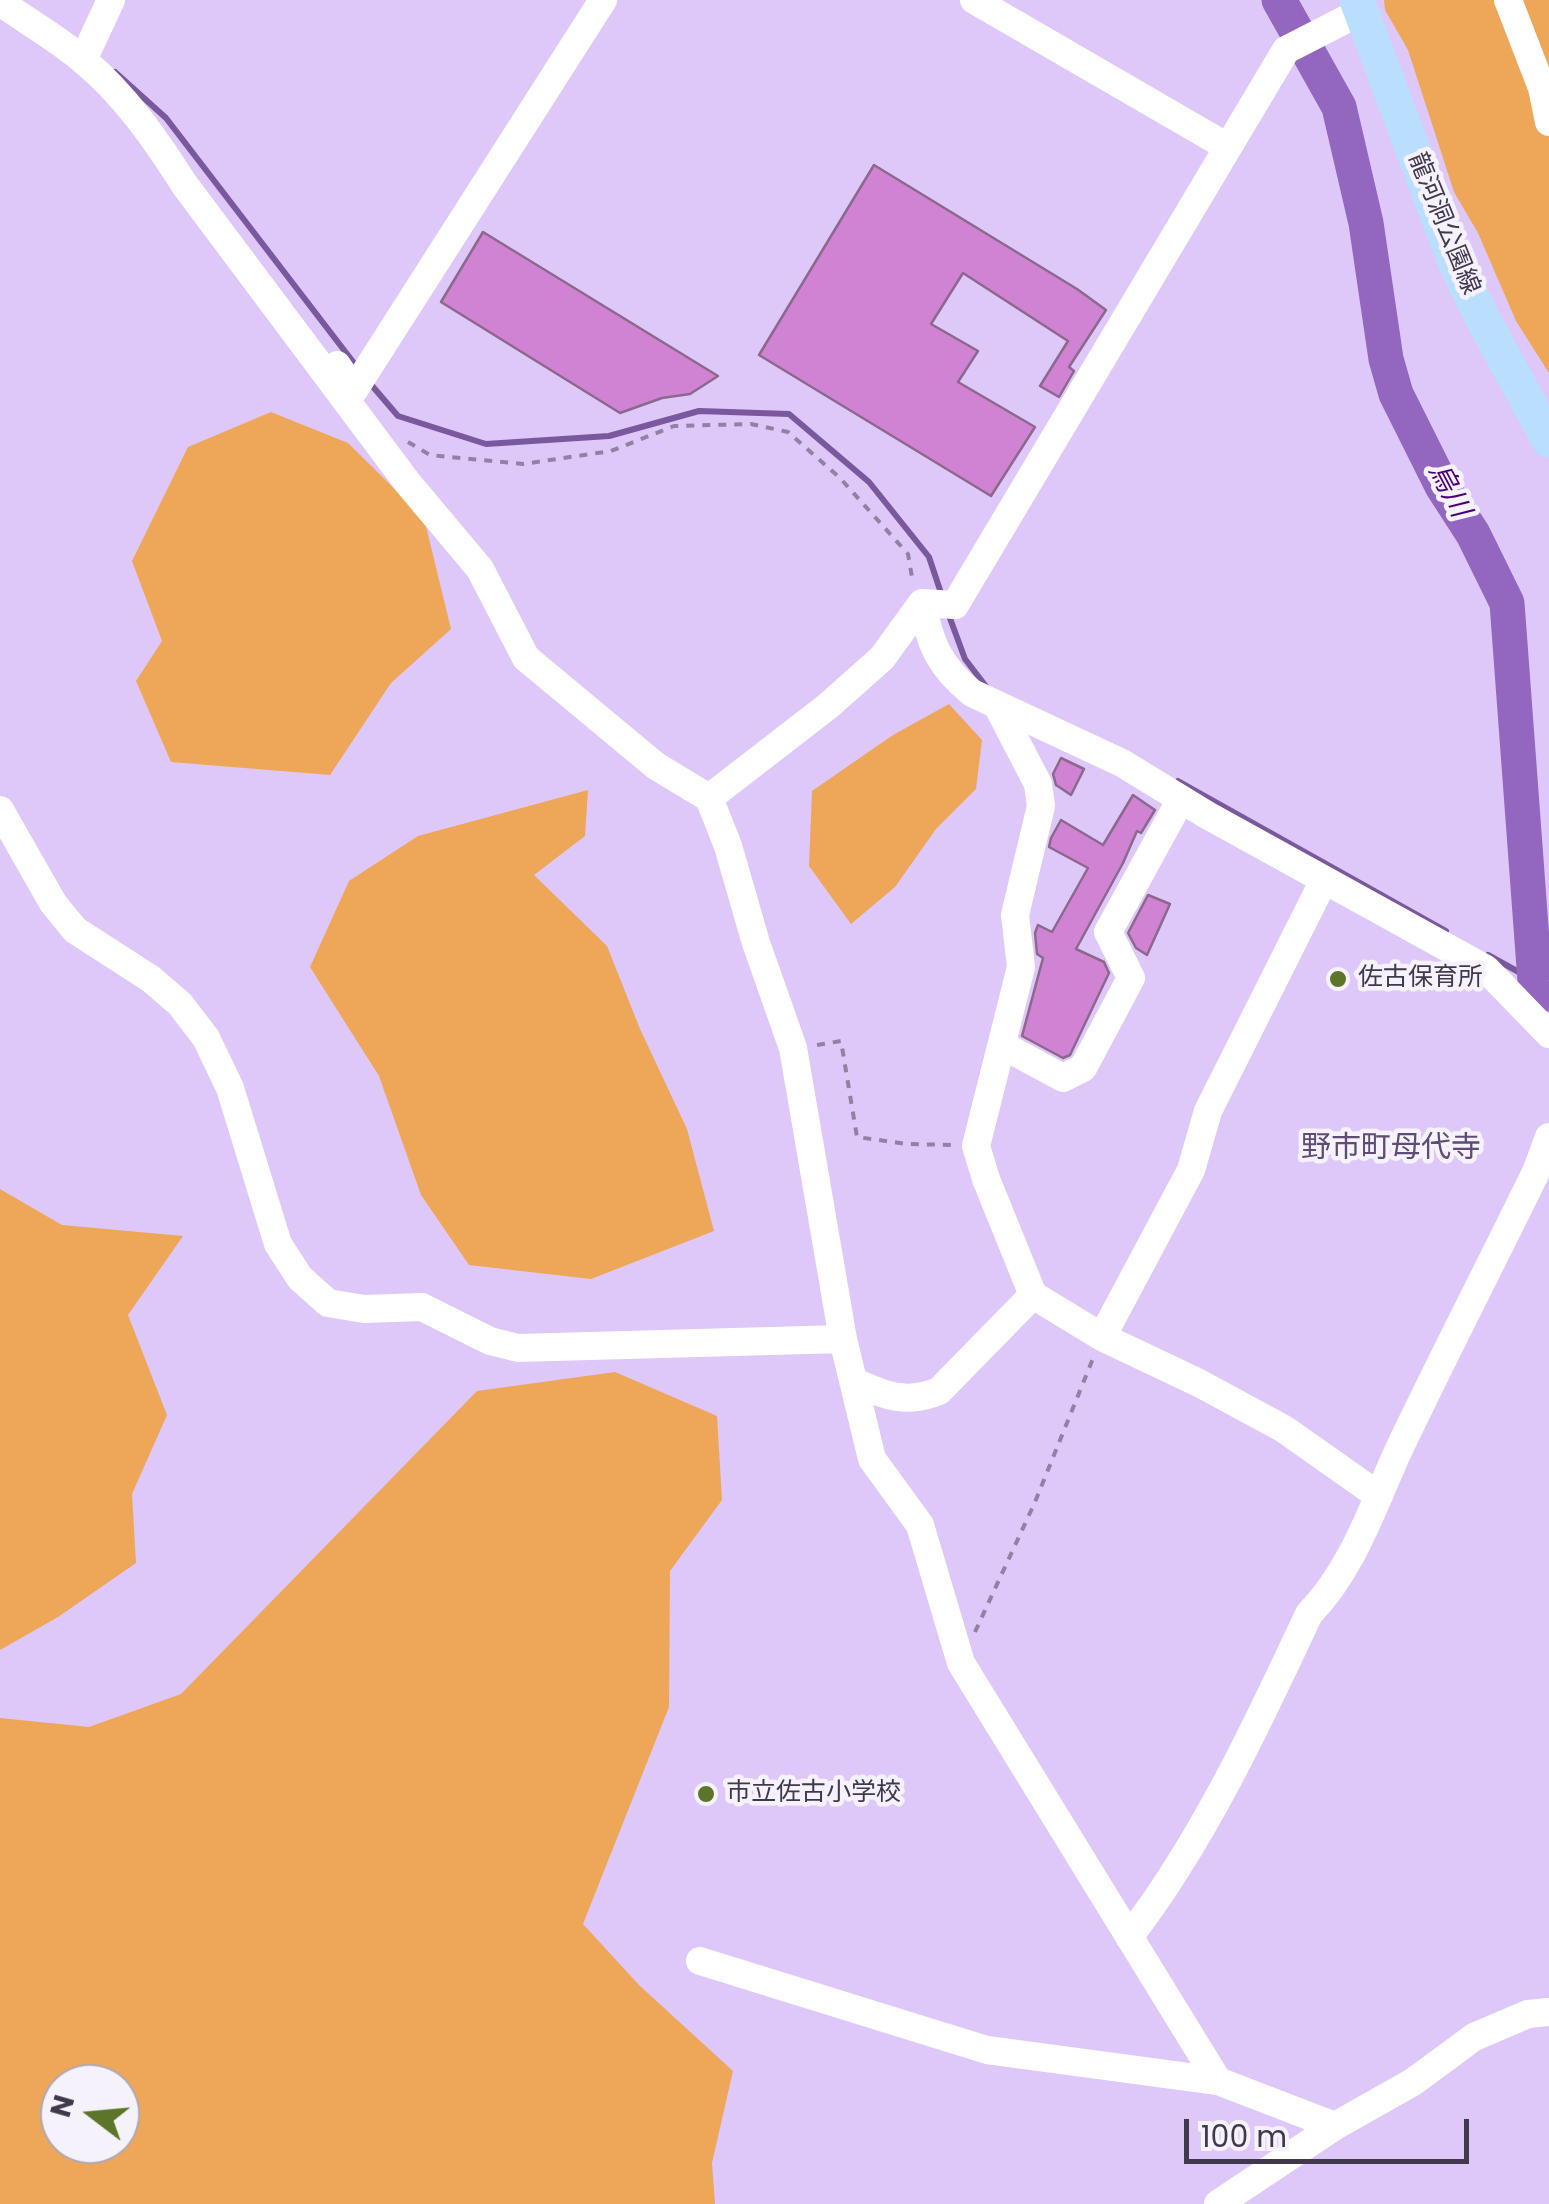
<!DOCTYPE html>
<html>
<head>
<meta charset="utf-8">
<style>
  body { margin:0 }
  #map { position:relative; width:1549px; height:2204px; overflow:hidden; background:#dec8f9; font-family:Poppins,sans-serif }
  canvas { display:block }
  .north { position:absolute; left:40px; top:2064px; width:100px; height:100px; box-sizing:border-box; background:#f6f2fc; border:2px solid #aea8b6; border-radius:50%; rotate:286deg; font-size:28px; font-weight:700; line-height:40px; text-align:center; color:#41384c }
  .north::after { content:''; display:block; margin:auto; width:35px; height:45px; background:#5c7528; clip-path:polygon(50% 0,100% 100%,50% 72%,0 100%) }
  .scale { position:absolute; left:1184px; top:2119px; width:285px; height:45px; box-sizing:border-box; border:5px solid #41384c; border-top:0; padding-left:12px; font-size:30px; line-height:35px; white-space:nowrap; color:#41384c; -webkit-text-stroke:8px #f6f2fc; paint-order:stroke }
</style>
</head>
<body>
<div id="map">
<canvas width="1549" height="2204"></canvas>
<div class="north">N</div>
<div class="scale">100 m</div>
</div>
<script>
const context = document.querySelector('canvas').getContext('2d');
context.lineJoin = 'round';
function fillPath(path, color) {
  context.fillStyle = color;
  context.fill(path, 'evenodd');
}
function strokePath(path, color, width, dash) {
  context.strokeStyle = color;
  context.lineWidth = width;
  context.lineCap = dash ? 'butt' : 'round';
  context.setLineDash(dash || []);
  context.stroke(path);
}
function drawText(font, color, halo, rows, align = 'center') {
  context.font = font + ' Poppins,"Noto Sans JP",sans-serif';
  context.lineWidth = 9;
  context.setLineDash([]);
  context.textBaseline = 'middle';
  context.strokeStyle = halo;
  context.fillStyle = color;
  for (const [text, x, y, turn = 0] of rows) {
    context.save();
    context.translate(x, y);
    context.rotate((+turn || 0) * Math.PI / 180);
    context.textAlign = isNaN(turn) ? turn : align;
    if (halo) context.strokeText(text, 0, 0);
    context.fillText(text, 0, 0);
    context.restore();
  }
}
fillPath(new Path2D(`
  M 1384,0 L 1549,0 L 1549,373 L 1516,321 L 1478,233 L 1454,192 L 1408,50 L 1385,10 Z
  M 271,412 L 348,443 L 424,518 L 451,629 L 391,683 L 330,775 L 171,762 L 136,681 L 162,641 L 132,561 L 188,447 Z
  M 949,704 L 982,740 L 976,789 L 936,829 L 895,887 L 851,924 L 809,866 L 812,791 L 893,735 Z
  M 588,790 L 585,836 L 534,875 L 607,946 L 640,1029 L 687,1129 L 714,1231 L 591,1279 L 469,1265 L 421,1195 L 379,1076 L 310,967 L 349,881 L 418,836 Z
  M 0,1189 L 62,1225 L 183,1236 L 128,1315 L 167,1415 L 132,1494 L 136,1563 L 58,1617 L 0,1650 Z
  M 615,1372 L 717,1416 L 722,1500 L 670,1571 L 669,1707 L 583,1924 L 639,1985 L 733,2071 L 712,2163 L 715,2204 L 0,2204 L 0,1718 L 89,1727 L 181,1694 L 477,1391 ZM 60,2084 L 120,2084 L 120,2144 L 60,2144 Z`), '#eea659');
strokePath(new Path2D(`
  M 115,72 L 166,118 L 357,367
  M 368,381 L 398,416 L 486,444 L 609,436 L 699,411 L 789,414 L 869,482 L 929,557 L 942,596
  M 948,613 L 965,659 L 988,689
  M 1178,781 L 1446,931
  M 1488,955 L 1535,981`), '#7a589d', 6);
strokePath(new Path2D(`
  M 1279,0 L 1339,107 L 1366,223 L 1386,359 L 1396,394 L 1442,486 L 1473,534 L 1507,603 L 1535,981 L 1549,994`), '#9366c0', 35);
const building = new Path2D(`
  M 874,165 L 1077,289 L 1106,310 L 1069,367 L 1074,371 L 1059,397 L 1040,386 L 1068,341 L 963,273 L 931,324 L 978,351 L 958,382 L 1035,427 L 991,496 L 759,355 Z
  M 483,232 L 718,376 L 690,394 L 662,398 L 620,413 L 441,302 Z
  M 1061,758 L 1084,769 L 1071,795 L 1056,785 L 1053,774 Z
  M 1133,795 L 1155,810 L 1141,833 L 1137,831 L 1123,863 L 1076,949 L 1104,962 L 1109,973 L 1070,1055 L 1063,1058 L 1022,1036 L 1043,958 L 1037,954 L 1035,933 L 1038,925 L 1052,932 L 1088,868 L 1049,847 L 1051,838 L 1061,820 L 1103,845 Z
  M 1148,895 L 1170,904 L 1147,955 L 1136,948 L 1128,933 Z`);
fillPath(building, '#d183d3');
strokePath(building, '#8c688d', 2.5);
strokePath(new Path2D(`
  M 408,442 L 430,455 L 523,464 L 611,451 L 674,426 L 751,424 L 788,432 L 840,478 L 908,554 L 913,583
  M 817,1045 L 841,1041 L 857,1137 L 907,1144 L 956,1145
  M 975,1632 L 1035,1502 L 1094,1356`), '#9181a4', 4, [8, 8]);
strokePath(new Path2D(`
  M 974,0 L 1226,146
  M 1508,0 L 1542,88 L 1549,122
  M 0,2 C 28,22 59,39 84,61 C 125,95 156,140 184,184 L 407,482 L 480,569 L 526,658 L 656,766 L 709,798 L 728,846 L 756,943 L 793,1048 L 843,1339 L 872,1459 L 920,1525 L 961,1663 L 1218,2081
  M 83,60 L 111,0
  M 337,365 L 354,390 L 603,0
  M 922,603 L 955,605 L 1286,50 L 1362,11
  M 997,705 L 1038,784 L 1041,806 L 1015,915 L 1021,967 L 976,1146 L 986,1179 L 1033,1295 L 1102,1337 L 1199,1383 L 1284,1429 L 1379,1496
  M 709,798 L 828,706 L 882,658 L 922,603 C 930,644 939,666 972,693 L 1122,763 L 1207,815 L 1486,969 L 1549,1034
  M 0,810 L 53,903 L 75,930 L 151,979 L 180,1004 L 206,1038 L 230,1088 L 278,1244 L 300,1278 L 328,1303 L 364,1309 L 422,1307 L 490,1341 L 518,1348 L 843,1339
  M 1002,1045 L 1063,1078 L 1083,1068 L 1131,978 L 1108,932 L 1181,799
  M 1102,1337 L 1191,1170 L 1208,1111 L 1324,880
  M 853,1381 C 884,1395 905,1405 939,1391 L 1033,1295
  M 1129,1937 C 1203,1841 1258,1723 1309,1614 C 1354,1568 1374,1503 1400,1447 C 1444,1355 1491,1264 1536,1172 L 1549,1137
  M 700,1961 L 987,2050 L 1218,2081 L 1335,2126
  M 1218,2204 L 1335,2126 L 1413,2082 L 1474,2037 L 1528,2014 L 1549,2012`), '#fff', 28);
strokePath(new Path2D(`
  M 1357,0 L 1455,262 L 1485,323 L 1549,440`), '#b9defe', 35);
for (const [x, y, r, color] of [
  [1338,979,10,"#5c7528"],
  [706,1794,10,"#5c7528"]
]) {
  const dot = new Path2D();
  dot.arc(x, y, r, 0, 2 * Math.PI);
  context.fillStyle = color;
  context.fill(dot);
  strokePath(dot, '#f6f2fc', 4);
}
drawText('25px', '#41384c', '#f6f2fc', [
  ["龍河洞公園線",1443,224,68]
]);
drawText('25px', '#41384c', '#f6f2fc', [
  ["佐古保育所",1358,979],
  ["市立佐古小学校",726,1794]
], 'left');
drawText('italic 28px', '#4a0076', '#f6f2fc', [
  ["烏川",1448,491,62]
]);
drawText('30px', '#5f4b75', '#f6f2fc', [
  ["野市町母代寺",1391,1149]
]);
</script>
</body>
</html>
